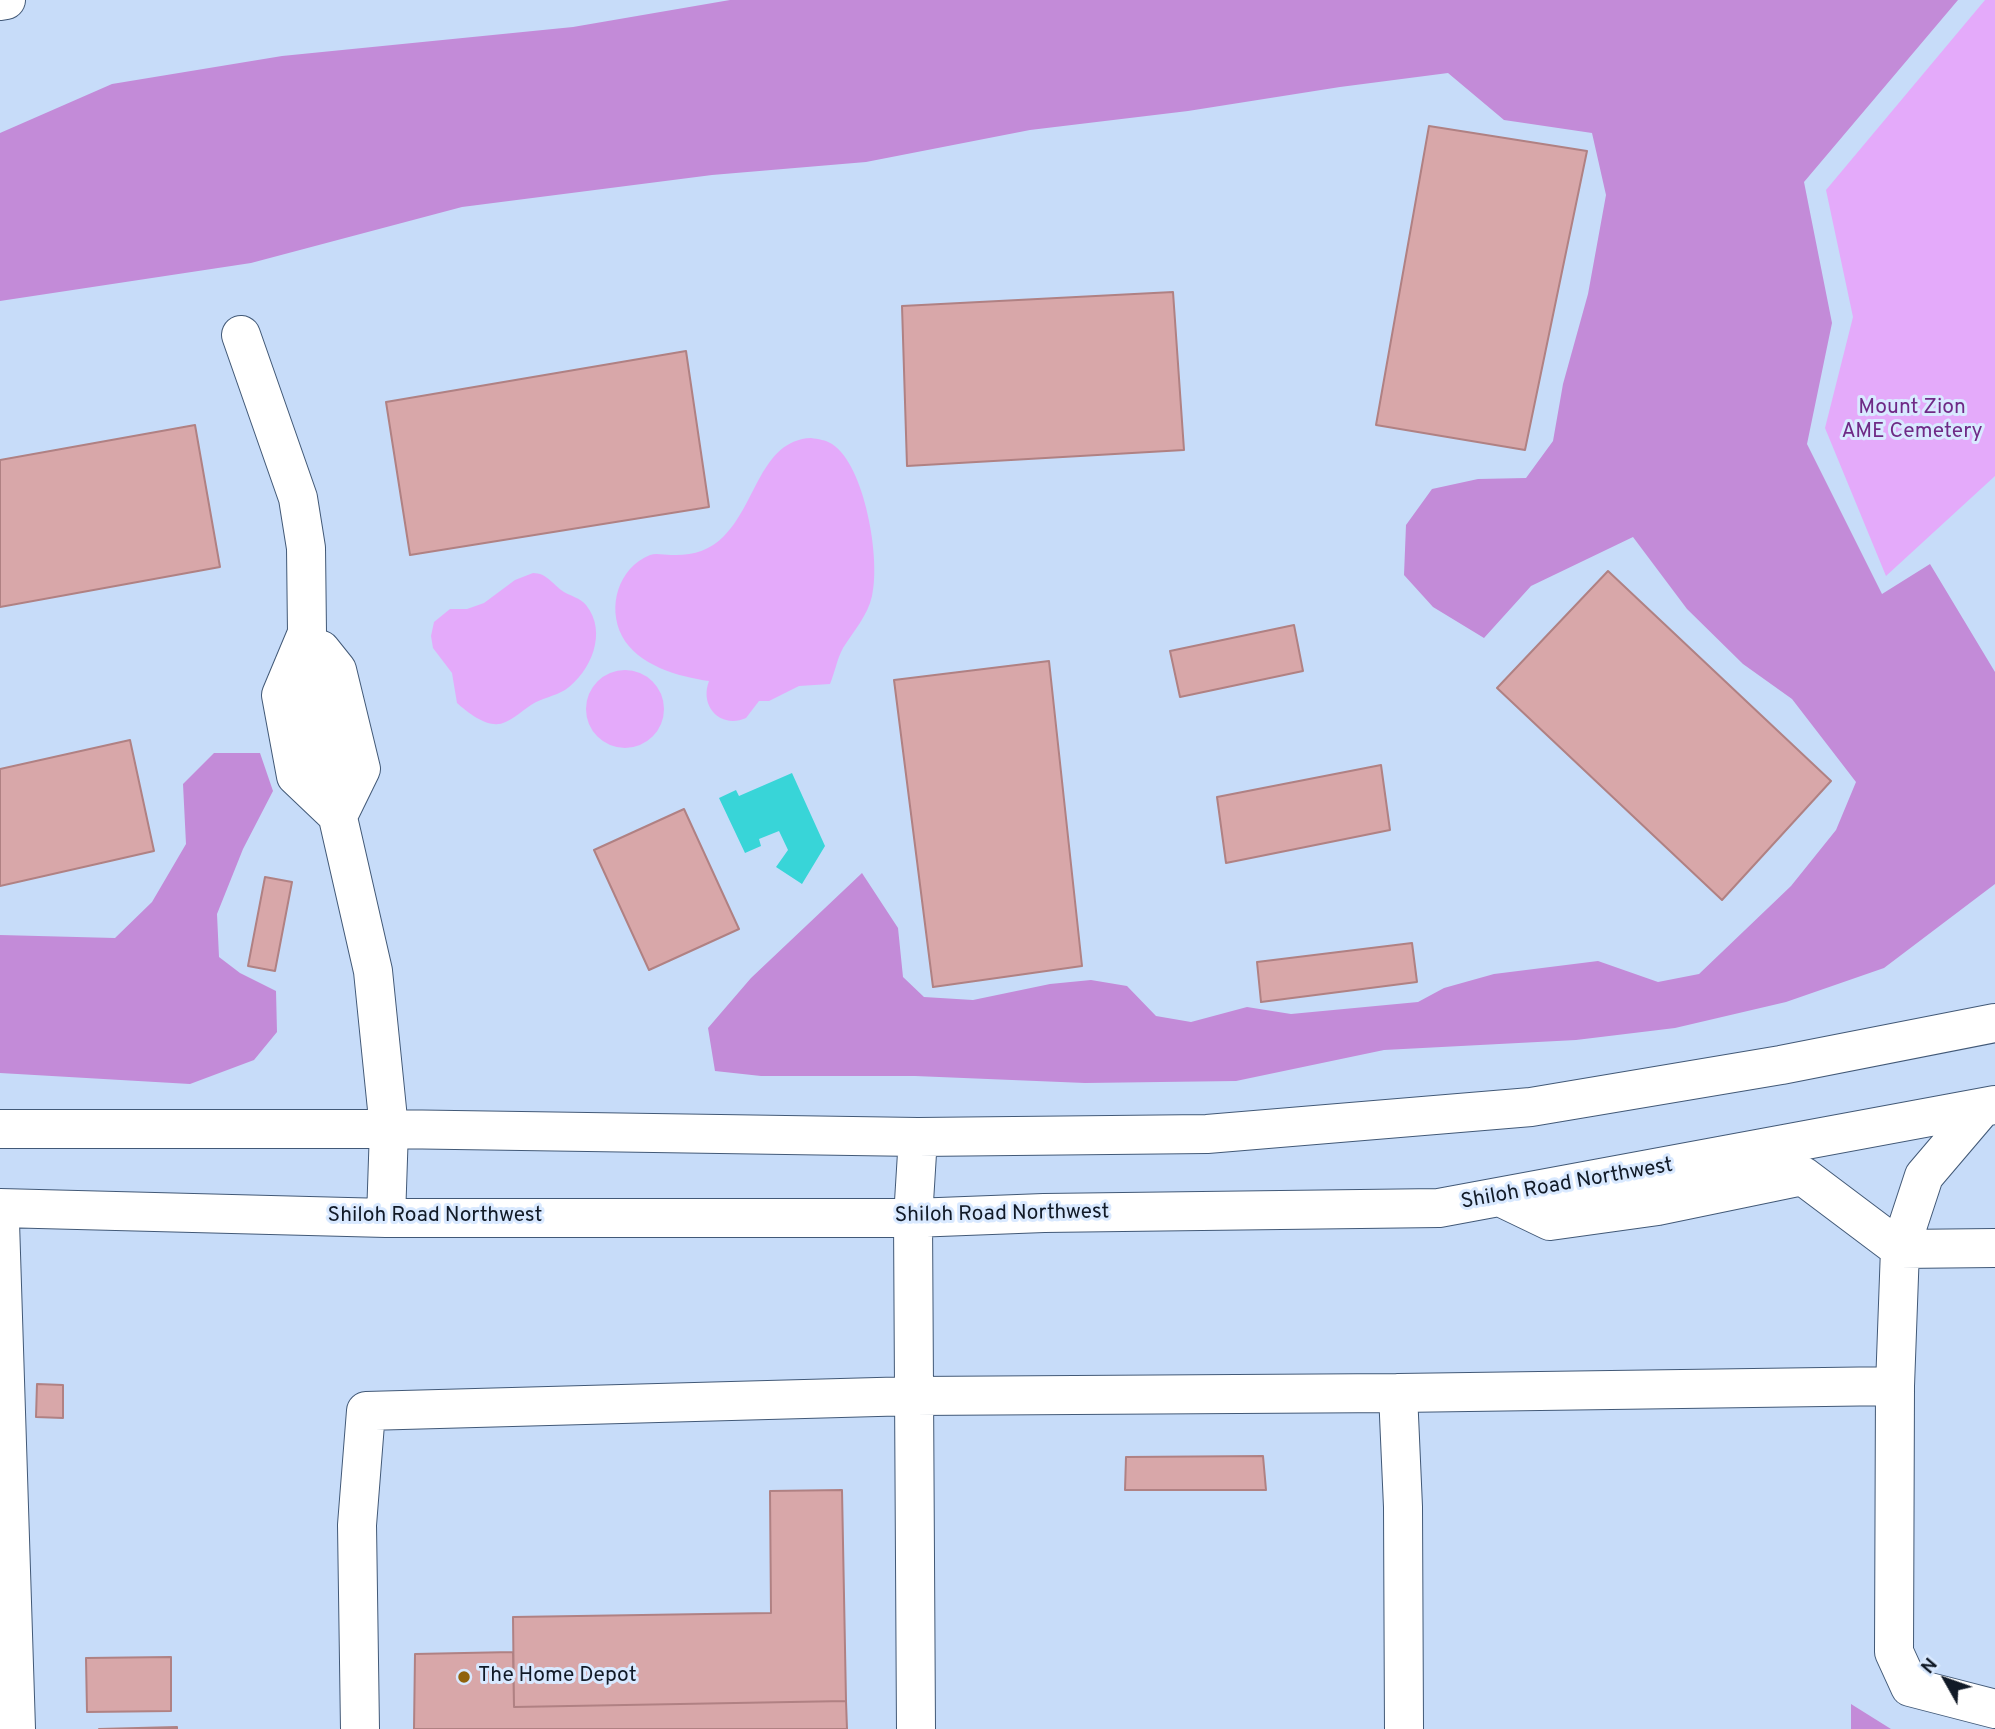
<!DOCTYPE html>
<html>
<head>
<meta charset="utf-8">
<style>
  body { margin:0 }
  #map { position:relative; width:1995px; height:1729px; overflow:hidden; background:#c7dcf9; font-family:Overpass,sans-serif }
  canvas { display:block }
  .north { position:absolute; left:1911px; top:1645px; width:70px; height:70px; -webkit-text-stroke:5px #d9e9ff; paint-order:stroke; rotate:310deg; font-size:19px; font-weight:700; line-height:28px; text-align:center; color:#111a27 }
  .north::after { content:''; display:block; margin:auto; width:24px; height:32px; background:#111a27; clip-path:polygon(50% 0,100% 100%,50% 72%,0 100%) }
</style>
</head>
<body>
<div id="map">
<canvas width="1995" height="1729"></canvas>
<div class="north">N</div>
</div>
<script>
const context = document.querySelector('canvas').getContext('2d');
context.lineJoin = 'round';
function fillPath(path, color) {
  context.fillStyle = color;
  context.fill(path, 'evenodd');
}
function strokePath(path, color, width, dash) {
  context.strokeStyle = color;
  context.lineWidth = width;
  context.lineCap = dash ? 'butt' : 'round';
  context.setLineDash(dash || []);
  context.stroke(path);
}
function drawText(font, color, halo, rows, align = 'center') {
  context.font = font + ' Overpass,sans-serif';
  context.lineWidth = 6;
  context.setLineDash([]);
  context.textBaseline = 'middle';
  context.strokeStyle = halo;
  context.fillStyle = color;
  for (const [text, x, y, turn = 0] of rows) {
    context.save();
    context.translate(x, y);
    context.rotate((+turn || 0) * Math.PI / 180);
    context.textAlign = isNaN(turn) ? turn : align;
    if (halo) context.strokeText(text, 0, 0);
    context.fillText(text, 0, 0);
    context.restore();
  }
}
fillPath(new Path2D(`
  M 1985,0 L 1995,0 L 1995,476 L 1886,576 L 1825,428 L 1853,317 L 1826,190 Z
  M 811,438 C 818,439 826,440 832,444 C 865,465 881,560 872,596 C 868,615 853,632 843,648 C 837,659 835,672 830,684 L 799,686 L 769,701 L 759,701 L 746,718 C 721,729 699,707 709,681 C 679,677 637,665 622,636 C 607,607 618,568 650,555 C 656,553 664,555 671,555 C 691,556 710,551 724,536 C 756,505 761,440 811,438 Z
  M 533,573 C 547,573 552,584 564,592 C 571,596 580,598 586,605 C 608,632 591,672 565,690 C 555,696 542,698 531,705 C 520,712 507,726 494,724 C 481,723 466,711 457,703 L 452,673 L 433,648 L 431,636 L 434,622 L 450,609 L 467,609 L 484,603 L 515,580 Z
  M586 709a39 39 0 1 1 78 0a39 39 0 1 1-78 0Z`), '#e4aafa');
fillPath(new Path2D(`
  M 730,0 L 1958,0 L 1804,182 L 1832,323 L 1807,444 L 1882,594 L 1930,564 L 1995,672 L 1995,884 L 1884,968 L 1786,1002 L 1675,1028 L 1576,1040 L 1384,1050 L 1236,1081 L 1085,1083 L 915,1076 L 761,1076 L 715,1071 L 708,1028 L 751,978 L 862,873 L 898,928 L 903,977 L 924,997 L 973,1000 L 1050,984 L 1091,980 L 1127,986 L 1156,1016 L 1191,1022 L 1247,1007 L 1291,1014 L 1418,1002 L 1444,988 L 1494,974 L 1598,961 L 1658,982 L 1699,974 L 1791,886 L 1836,830 L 1856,782 L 1792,699 L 1743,664 L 1687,609 L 1633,537 L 1531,586 L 1484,638 L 1433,607 L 1404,575 L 1406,525 L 1432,489 L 1478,479 L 1526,478 L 1553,441 L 1563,384 L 1588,294 L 1606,195 L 1592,133 L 1504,120 L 1448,73 L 1340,87 L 1188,111 L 1030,130 L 866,162 L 712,175 L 462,207 L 251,263 L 0,301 L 0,133 L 112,84 L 282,56 L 573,27 Z
  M 214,753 L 260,753 L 273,791 L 243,849 L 217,914 L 219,957 L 240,973 L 276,991 L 277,1032 L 254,1060 L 190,1084 L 0,1073 L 0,935 L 115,938 L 152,902 L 186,844 L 183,784 Z
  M 1851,1704 L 1891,1729 L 1851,1729 Z`), '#c38bd8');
fillPath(new Path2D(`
  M 792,773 L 825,846 L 802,884 L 776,867 L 788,850 L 779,831 L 759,839 L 761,846 L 745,853 L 719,798 L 736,790 L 739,796 Z`), '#38d5d8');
const building = new Path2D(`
  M 1429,126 L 1587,151 L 1525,450 L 1376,425 Z
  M 1173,292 L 1184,450 L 907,466 L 902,306 Z
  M 686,351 L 709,507 L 410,555 L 386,402 Z
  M 195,425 L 220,567 L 0,607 L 0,460 Z
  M 1608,571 L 1831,781 L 1722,900 L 1497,688 Z
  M 1294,625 L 1303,671 L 1180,697 L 1170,651 Z
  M 1049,661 L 1082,966 L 933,987 L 894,680 Z
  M 130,740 L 154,851 L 0,886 L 0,769 Z
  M 1381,765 L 1390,830 L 1226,863 L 1217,797 Z
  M 684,809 L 739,929 L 649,970 L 594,850 Z
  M 265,877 L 292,882 L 275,971 L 248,966 Z
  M 1412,943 L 1417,982 L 1261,1002 L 1257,962 Z
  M 37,1384 L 63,1385 L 63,1418 L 36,1417 Z
  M 1263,1456 L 1266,1490 L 1125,1490 L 1126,1457 Z
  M 842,1490 L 846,1701 L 514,1707 L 513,1617 L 771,1613 L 770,1491 Z
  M 513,1652 L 514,1707 L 846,1701 L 847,1729 L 414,1729 L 415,1654 Z
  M 171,1657 L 171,1711 L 87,1712 L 86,1658 Z
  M 177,1727 L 177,1729 L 99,1729 Z`);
fillPath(building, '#d8a7a9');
strokePath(building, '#b08183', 2);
const minor = new Path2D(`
  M 241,335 L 298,498 L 306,548 L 307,633 L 328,774 L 373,971 L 389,1129 L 386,1218
  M 307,633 L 281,695 L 296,776 L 338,816
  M 321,650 L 337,670 L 361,769 L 338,816
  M 1981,1109 L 1924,1176 L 1900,1249 L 1895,1386 L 1894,1652 L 1910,1687 L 1995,1709
  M 0,1129 L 389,1129 L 918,1137 L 1207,1134 L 1531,1107 L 1781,1065 L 1995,1023
  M 1500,1197 L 1550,1221 L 1658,1206 L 1803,1176 L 1900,1249 L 1995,1248
  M 0,1208 L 386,1218 L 913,1218 L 1044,1213 L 1439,1208 L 1995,1105
  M 0,1222 L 16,1729
  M 1398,1393 L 1403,1507 L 1404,1729
  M 360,1729 L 357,1525 L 366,1411 L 914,1396 L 1398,1393 L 1895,1386
  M 916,1729 L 913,1218 L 918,1137`);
const highway = new Path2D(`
  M 0,1 L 6,0`);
strokePath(minor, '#425977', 40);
strokePath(highway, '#425977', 40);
strokePath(minor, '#fff', 38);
strokePath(highway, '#fff', 38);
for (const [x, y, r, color] of [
  [464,1677,7,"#90620c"]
]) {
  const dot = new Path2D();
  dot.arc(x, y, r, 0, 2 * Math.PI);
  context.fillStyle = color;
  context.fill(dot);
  strokePath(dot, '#d9e9ff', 2.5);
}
drawText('21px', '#6f2a86', '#d9e9ff', [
  ["Mount Zion",1912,409],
  ["AME Cemetery",1912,433]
]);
drawText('21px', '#111a27', '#d9e9ff', [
  ["Shiloh Road Northwest",1567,1185,-10],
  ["Shiloh Road Northwest",1002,1215,-1],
  ["Shiloh Road Northwest",435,1217]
]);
drawText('21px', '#111a27', '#d9e9ff', [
  ["The Home Depot",478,1677]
], 'left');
</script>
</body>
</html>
